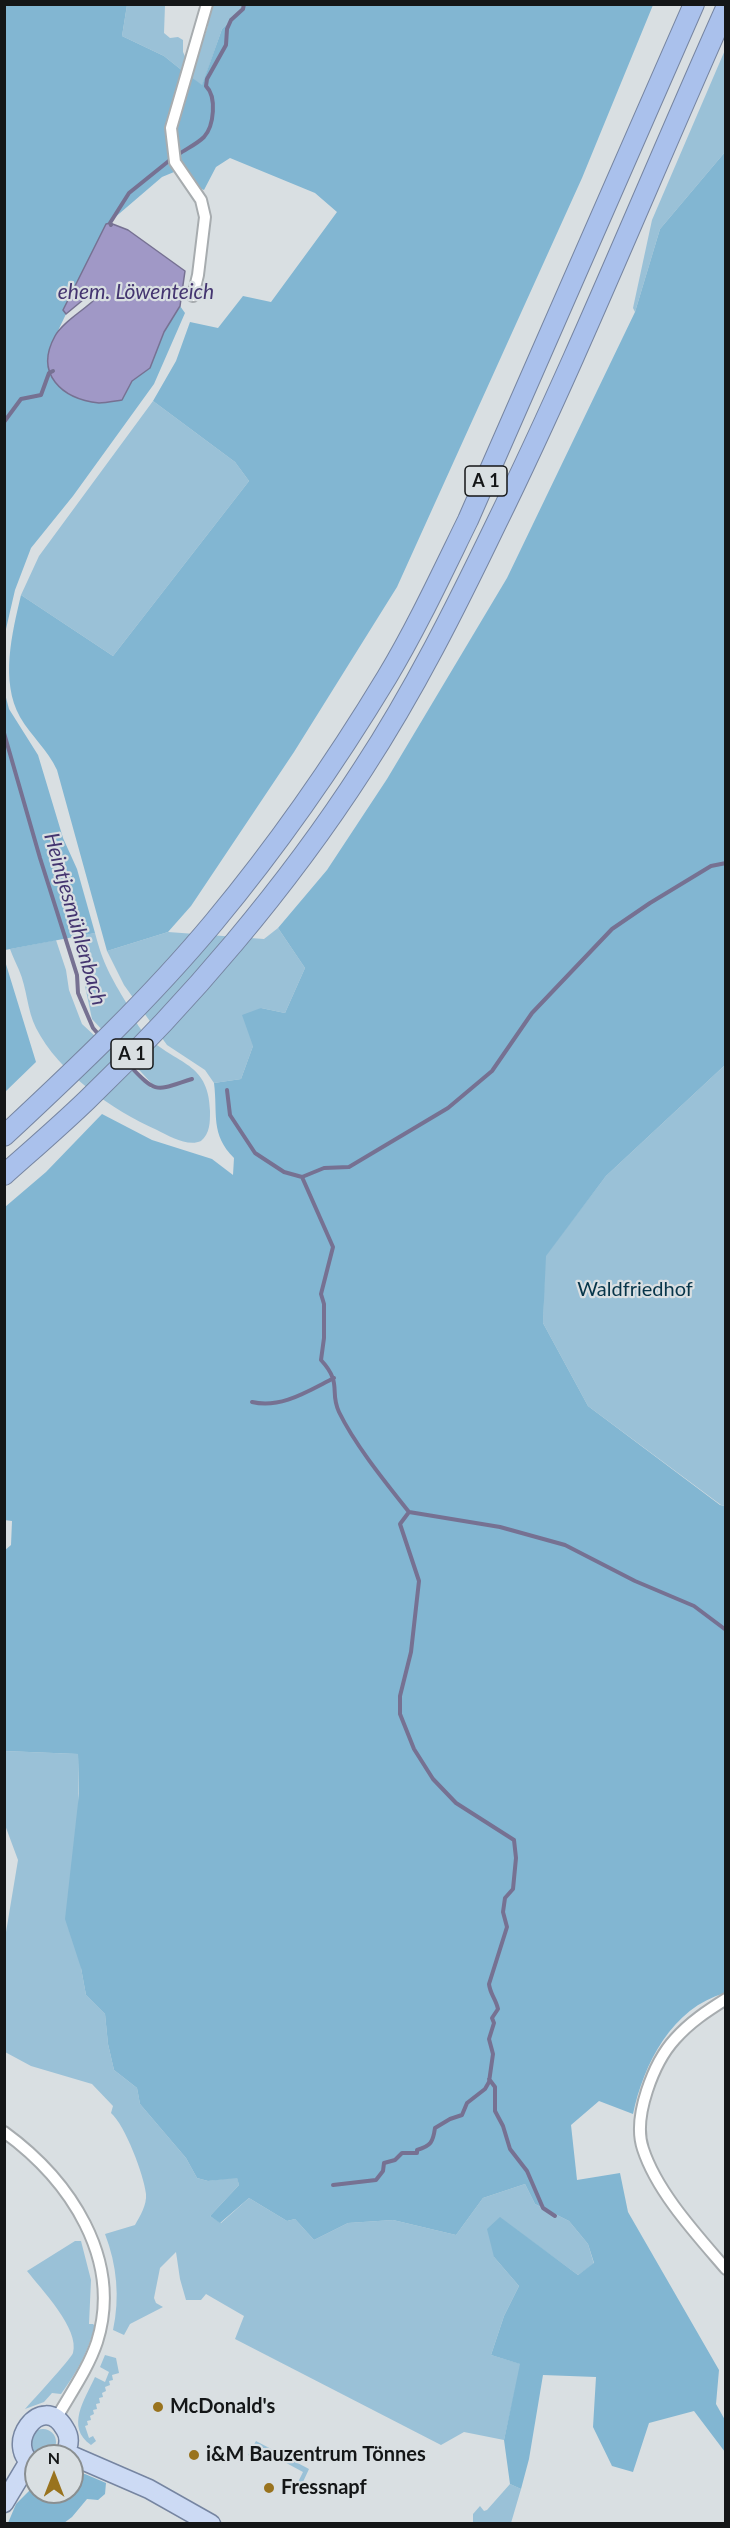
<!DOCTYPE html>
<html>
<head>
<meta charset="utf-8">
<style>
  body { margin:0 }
  #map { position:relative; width:730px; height:2528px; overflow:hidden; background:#d9dfe2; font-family:Lato,sans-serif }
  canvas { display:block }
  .frame { position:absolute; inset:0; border:6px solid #141617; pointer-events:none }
  .north { position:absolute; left:24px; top:2444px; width:60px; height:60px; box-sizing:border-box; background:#d9dfe2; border:2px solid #8a8f91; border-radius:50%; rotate:0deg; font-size:16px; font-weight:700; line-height:24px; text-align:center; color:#141617 }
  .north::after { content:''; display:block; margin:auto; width:21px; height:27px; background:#99731e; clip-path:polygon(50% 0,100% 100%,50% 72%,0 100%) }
</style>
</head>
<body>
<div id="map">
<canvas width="730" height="2528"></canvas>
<div class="frame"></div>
<div class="north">N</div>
</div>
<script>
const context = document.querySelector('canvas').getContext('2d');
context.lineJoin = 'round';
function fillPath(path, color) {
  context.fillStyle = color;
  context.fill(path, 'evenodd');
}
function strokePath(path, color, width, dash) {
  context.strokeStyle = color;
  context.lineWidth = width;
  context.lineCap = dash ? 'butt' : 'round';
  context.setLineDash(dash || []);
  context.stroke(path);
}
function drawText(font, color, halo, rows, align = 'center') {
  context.font = font + ' Lato,sans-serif';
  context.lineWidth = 4.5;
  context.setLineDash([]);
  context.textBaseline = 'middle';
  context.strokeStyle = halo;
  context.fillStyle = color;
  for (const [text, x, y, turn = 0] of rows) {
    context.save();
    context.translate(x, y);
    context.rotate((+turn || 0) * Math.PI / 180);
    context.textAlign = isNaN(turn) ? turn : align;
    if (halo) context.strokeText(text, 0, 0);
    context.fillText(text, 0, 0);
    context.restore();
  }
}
fillPath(new Path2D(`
  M 127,5 L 165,5 L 164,33 L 170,38 L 178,37 L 183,40 L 183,52 L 188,63 L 184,72 L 164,56 L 122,36 Z
  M 212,5 L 246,5 L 222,29 L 202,86 L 190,76 L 207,29 Z
  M 725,50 L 725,152 L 660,229 L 635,312 L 633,308 L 652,220 Z
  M 153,401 L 235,462 L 249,481 L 113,656 L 21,595 L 39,556 Z
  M 278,928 L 305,968 L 285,1013 L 261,1008 L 253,1046 L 241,1079 L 214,1083 L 205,1070 L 167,1045 L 124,985 L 107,951 L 168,932 L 264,939 Z
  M 95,933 C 103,964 111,977 127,1004 C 132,1013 136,1024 143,1032 C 172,1065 209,1059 210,1111 C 210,1123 210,1133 201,1141 C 188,1147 169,1136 157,1130 C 112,1110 59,1073 36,1028 C 27,1010 27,988 19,970 C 16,963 13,957 10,949 L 56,940 L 66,970 L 69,990 L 82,1024 L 151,1088 L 154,1086 L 92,1019 L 85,986 L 84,965 L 73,937 Z
  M 725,1065 L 725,1506 L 721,1505 L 588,1406 L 543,1323 L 545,1256 L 606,1176 Z
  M 5,1751 L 78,1754 L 81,1968 L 86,1995 L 105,2014 L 108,2044 L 114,2070 L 137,2088 L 140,2104 L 186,2158 L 197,2178 L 208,2181 L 237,2177 L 239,2185 L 210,2216 L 221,2223 L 249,2198 L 287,2221 L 295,2219 L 314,2240 L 348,2223 L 393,2220 L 456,2235 L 483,2198 L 525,2184 L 535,2204 L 569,2221 L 588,2244 L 594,2264 L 578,2275 L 500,2218 L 494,2257 L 519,2286 L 504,2316 L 491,2355 L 521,2364 L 504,2440 L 464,2432 L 441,2445 L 235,2339 L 244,2316 L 206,2294 L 201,2300 L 186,2300 L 180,2279 L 176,2252 L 160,2268 L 154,2298 L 156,2303 L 163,2307 L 130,2324 L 124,2335 L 113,2330 C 120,2298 117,2265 105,2234 L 135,2225 C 140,2216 147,2205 146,2194 C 144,2175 125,2125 111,2113 L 113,2106 L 92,2084 L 31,2066 L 5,2052 L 5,1938 L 18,1860 L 5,1825 Z
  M 75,2241 L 81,2241 L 91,2280 L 89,2324 L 93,2324 L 95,2326 C 88,2352 77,2372 61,2394 L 52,2393 L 44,2402 L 25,2409 C 33,2400 70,2360 73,2353 C 80,2329 41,2289 27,2271 Z
  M 105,2355 L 116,2358 L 119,2373 L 112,2375 L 113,2380 L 109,2381 L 110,2385 L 105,2387 L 106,2391 L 102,2393 L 103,2397 L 99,2398 L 100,2403 L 96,2404 L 97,2409 L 93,2410 L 94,2414 L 90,2416 L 91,2420 L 87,2421 L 88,2425 L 85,2426 L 89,2438 L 93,2436 L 96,2441 L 91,2445 C 65,2427 85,2399 95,2377 L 105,2382 L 109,2372 L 100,2367 Z
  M30 2442a13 13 0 1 1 26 0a13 13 0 1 1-26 0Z
  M 256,2441 L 309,2469 L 302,2484 L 298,2482 L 303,2472 L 264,2451 L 265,2448 L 263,2448 L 257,2459 L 248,2455 Z
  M 510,2484 L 521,2489 L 511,2523 L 473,2524 L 473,2514 L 480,2506 L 484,2511 L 487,2510 Z`), '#9ac1d7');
fillPath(new Path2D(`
  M 5,5 L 127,5 L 122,36 L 164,56 L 184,72 C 169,113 160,128 174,172 L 162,177 L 106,225 L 63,310 L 66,314 L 56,335 L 122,400 L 132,381 L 150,367 L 164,332 L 180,306 L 185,313 L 154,384 L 73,496 L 31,548 L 15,590 L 6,629 L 5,647 Z
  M 246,5 L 653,5 L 582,178 L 397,587 L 294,752 L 191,906 L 168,932 L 107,951 L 57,770 C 48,750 31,736 20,717 C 0,681 12,633 21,595 L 113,656 L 249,481 L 235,462 L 153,401 L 176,361 L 190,322 L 218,328 L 243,296 L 271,302 L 337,212 L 315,193 L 230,158 L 216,167 L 204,190 C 195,187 192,182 187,174 C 165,140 180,112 190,76 L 202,85 L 222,29 Z
  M 725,152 L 725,1065 L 606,1176 L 546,1256 L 543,1323 L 588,1406 L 720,1505 L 725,1506 L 725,1993 C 672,2008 644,2063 633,2114 L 599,2101 L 571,2125 L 577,2180 L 620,2173 L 628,2212 L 719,2370 L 716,2404 L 725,2420 L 725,2452 L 694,2411 L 649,2423 L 633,2472 L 612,2466 L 593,2427 L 596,2377 L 543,2375 L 529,2459 L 521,2489 L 510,2484 L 504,2440 L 520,2364 L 491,2355 L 504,2316 L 519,2286 L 494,2257 L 487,2229 L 500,2217 L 578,2275 L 594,2263 L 588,2244 L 569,2221 L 535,2204 L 525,2184 L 483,2198 L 456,2235 L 393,2220 L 348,2223 L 314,2240 L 295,2219 L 287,2221 L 249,2198 L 220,2223 L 210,2216 L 239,2185 L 237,2178 L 208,2181 L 197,2178 L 186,2158 L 140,2104 L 137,2088 L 114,2070 L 108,2044 L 105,2014 L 86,1995 L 81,1968 L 65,1919 L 79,1794 L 78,1754 L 5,1751 L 4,1551 L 11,1545 L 12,1521 L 4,1520 L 5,1207 L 46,1172 L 102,1114 L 152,1140 L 212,1159 L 233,1175 L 234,1158 C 210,1134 218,1114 214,1083 L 241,1079 L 253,1046 L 242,1015 L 261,1008 L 285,1013 L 305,968 L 278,928 L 327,870 L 387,779 L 507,578 L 635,312 L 660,229 Z
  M 5,694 L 9,709 L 38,755 L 63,838 L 77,869 L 95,933 L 5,950 Z
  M 5,961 L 36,1062 L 5,1092 L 4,1092 Z
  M 72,2472 L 85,2474 L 106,2483 L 105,2494 L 98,2500 L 87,2499 L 72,2517 L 64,2523 L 8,2523 L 16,2504 L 36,2484 L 36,2492 L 72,2492 Z`), '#82b6d2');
const water = new Path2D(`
  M 110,223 L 128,230 L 185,271 L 180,306 L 164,332 L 150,368 L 132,381 L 122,400 C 115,401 106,403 99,403 C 62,399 34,374 55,336 C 62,323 81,312 93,301 L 89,295 L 66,314 L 63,310 L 106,224 Z`);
fillPath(water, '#a098c6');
strokePath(water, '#767192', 1.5);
strokePath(new Path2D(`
  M 179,154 C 186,149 197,144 204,137 C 214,126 217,97 206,86 L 207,79 L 226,45 L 227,29 L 231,20 L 243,9 L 244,4
  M 111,225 L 110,223 L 129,193 L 170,160
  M 4,422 L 21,399 L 41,395 L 49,373 L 53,371
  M 4,733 L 40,858 L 77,975 L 78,993 L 93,1028 L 100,1036
  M 108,1044 L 121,1058
  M 131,1067 C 157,1095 157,1090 192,1079
  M 227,1090 L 230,1115 L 255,1153 L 284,1172 L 302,1177 L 333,1247 L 321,1294 L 324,1304 L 324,1338 L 321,1360 C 343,1384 329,1391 339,1412 C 355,1445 386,1483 409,1512
  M 302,1177 L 324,1168 L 349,1167 L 448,1108 L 492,1071 L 532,1013 L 612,929 L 650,903 L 711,866 L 726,863
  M 252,1402 C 281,1409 308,1391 334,1378
  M 409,1512 L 500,1527 L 565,1545 L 635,1581 L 694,1606 L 726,1630
  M 489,2079 L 495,2087 L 495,2111 L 503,2126 L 510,2149 L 527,2171 L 543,2208 L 555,2216
  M 333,2185 L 376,2180 L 383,2171 L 384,2163 L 395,2160 L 402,2153 L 417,2153 L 417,2150 C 431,2146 433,2142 435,2128 L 450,2119 L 462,2115 L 467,2103 L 485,2089 L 489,2082 L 493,2054 L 489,2039 L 494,2023 L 492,2018 L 498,2009 C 496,1999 490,1994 489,1984 L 507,1927 L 503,1912 L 505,1898 L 513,1889 L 516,1858 L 514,1840 L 456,1803 L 433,1779 L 414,1749 L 400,1714 L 400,1696 L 411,1652 L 419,1581 L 400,1524 L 409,1512`), '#767192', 4);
const minor = new Path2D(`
  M 193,296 L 198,275 L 205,217 L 201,200 L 175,162 L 171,128 L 207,4
  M 726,1999 C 707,2011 690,2022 675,2039 C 654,2062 632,2117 643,2149 C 657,2192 696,2234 726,2269
  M 4,2132 C 70,2180 123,2259 97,2342 C 88,2369 70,2394 56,2419`);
const primary = new Path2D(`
  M 66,2453 L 149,2489 L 211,2524
  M 36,2466 C 0,2448 42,2389 65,2429 C 71,2438 69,2447 64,2456
  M 4,2503 L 28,2463`);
const motorway = new Path2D(`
  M 4,1136 C 77,1068 150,999 214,922 C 278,845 335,763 387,677 C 417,627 442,573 468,520 L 694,4
  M 4,1175 C 32,1150 60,1126 87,1100 C 189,1002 287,887 363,769 C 414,691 456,607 496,524 C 579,355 649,180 726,8`);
strokePath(minor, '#a7acaf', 14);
strokePath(primary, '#7685a1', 21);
strokePath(motorway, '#7685a1', 22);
strokePath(minor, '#fff', 10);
strokePath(primary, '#ccdaf4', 18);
strokePath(motorway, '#aac1ec', 20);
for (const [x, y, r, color] of [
  [158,2407,6,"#99731e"],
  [194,2455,6,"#99731e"],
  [269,2488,6,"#99731e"]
]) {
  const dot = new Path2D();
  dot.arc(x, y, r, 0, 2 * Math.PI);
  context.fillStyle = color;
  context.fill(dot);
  strokePath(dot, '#d9dfe2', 2);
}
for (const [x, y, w] of [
  [486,481,42],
  [132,1054,42]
]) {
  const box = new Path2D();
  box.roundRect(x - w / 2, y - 15, w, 30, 4.5);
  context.fillStyle = '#d9dfe2';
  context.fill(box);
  strokePath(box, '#141617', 1.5);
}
drawText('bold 18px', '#141617', null, [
  ["A 1",486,481],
  ["A 1",132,1054]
]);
drawText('20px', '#073549', '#d9dfe2', [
  ["Waldfriedhof",635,1290]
]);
drawText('bold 20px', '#141617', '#d9dfe2', [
  ["McDonald's",170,2407],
  ["i&M Bauzentrum Tönnes",206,2455],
  ["Fressnapf",281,2488]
], 'left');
drawText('italic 21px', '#443570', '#d9dfe2', [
  ["ehem. Löwenteich",136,292],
  ["Heintjesmühlenbach",75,919,74]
]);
</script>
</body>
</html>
